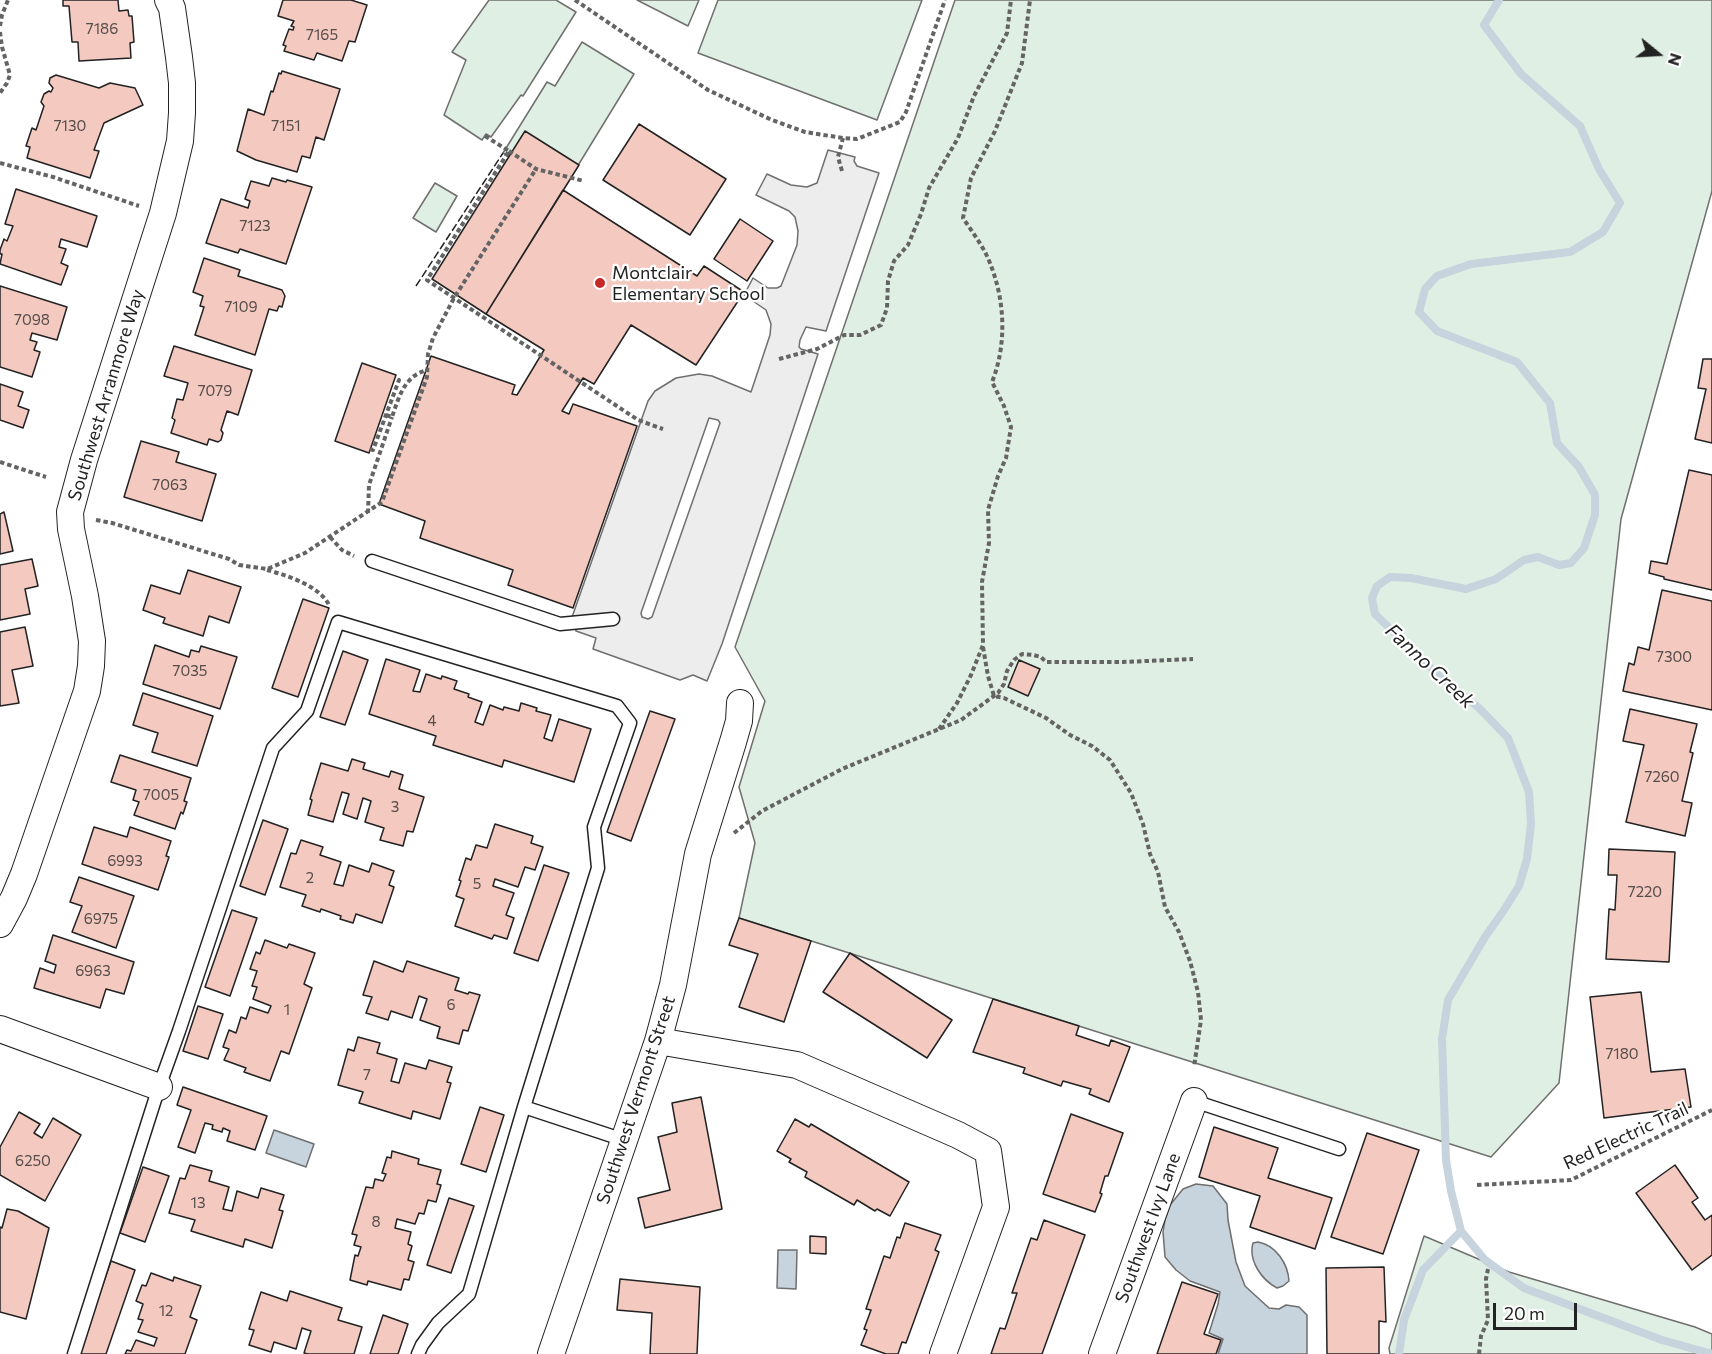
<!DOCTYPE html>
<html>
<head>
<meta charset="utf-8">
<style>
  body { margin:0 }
  #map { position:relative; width:1712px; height:1354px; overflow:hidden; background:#fff; font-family:Commissioner,sans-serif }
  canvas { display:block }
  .north { position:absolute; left:1628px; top:24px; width:60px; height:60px; -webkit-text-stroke:4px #fff; paint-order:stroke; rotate:108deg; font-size:16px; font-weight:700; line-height:24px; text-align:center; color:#222 }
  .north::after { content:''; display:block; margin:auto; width:21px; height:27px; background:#222; clip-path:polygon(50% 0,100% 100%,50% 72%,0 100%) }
  .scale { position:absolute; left:1493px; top:1303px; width:84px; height:27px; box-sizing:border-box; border:3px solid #222; border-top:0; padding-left:8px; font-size:18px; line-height:21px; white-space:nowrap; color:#222; -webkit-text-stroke:4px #fff; paint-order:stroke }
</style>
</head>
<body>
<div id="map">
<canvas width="1712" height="1354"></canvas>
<div class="north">N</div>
<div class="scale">20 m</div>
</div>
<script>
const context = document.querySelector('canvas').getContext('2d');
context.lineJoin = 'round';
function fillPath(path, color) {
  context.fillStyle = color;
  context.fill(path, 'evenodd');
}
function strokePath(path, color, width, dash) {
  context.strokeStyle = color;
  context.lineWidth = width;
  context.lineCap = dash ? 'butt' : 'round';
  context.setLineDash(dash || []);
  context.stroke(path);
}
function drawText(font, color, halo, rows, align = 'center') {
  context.font = font + ' Commissioner,sans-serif';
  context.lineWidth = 4.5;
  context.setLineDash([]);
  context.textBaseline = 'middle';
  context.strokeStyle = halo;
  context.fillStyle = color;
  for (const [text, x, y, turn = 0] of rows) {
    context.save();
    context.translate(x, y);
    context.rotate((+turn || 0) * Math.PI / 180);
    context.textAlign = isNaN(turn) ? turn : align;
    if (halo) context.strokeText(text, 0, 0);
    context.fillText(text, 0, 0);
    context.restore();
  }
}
const green = new Path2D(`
  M 489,0 L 556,0 L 576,12 L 523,96 L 521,95 L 491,137 L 486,134 L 482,140 L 444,115 L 466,60 L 452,52 Z
  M 637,0 L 699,0 L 688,26 Z
  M 718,0 L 922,0 L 877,120 L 698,53 Z
  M 955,0 L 1712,0 L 1712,191 L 1621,519 L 1559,1083 L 1491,1157 L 739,918 L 755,843 L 739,787 L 765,701 L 735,647 Z
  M 582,42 L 634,74 L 563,190 L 503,153 L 547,82 L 555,86 Z
  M 435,183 L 457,196 L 436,232 L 413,218 Z
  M 1424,1236 L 1509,1272 L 1695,1327 L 1712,1334 L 1712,1354 L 1390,1354 L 1389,1348 Z`);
fillPath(green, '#e0efe3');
strokePath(green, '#6f6f6f', 1.5);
const parking = new Path2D(`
  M 828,150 L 855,157 L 854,161 L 857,166 L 879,173 L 826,331 L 806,327 L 800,340 L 799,347 L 801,349 L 818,354 L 722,644 L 707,681 L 693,675 L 680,680 L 593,649 L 596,638 L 576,631 L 571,620 L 648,401 L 655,391 L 676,378 L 699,374 L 712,376 L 751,392 L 770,335 L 771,324 L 766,310 L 744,295 L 753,278 L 768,288 L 777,288 L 781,286 L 797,245 L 798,231 L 795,217 L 789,211 L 756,195 L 767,174 L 791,185 L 807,187 L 817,183 ZM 709,418 L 718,420 L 720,423 L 652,617 L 648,619 L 642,617 L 641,613 Z`);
fillPath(parking, '#ededed');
strokePath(parking, '#6f6f6f', 1.5);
const water = new Path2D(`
  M 274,1130 L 314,1144 L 306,1167 L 266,1153 Z
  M 1196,1184 L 1213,1186 L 1227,1204 L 1228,1220 L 1236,1262 L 1245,1286 L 1269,1308 L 1279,1309 L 1286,1305 L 1299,1307 L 1307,1315 L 1307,1354 L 1218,1354 L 1223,1339 L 1209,1333 L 1218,1304 L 1220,1292 L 1190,1281 L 1176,1270 L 1165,1257 L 1163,1232 L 1165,1220 L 1170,1205 L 1183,1189 Z
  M 1258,1242 C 1276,1245 1288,1264 1289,1281 L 1283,1286 L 1277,1288 C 1262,1280 1248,1261 1253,1243 Z
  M 778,1250 L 797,1250 L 796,1289 L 777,1288 Z`);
fillPath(water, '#c7d3dd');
strokePath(water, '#6f6f6f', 1.5);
strokePath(new Path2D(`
  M 1499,0 L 1484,25 L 1521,74 L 1580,126 L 1599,169 L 1620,203 L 1603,232 L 1570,252 L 1471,264 L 1437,276 L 1425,289 L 1419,312 L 1437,331 L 1517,362 L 1550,403 L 1557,443 L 1579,467 L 1595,495 L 1595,515 L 1584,548 L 1571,563 L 1559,565 L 1538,557 L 1524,560 L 1496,579 L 1466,589 L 1411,578 L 1390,577 L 1377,586 L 1372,598 L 1375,614 L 1438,675 L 1479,708 L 1508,738 L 1529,792 L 1531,824 L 1527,859 L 1519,886 L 1504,910 L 1485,937 L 1448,1000 L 1442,1039 L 1446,1160 L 1451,1191 L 1461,1231 L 1485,1260 L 1524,1288 L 1662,1340 L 1712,1354
  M 1399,1354 L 1404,1320 L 1423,1270 L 1461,1231`), '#c7d3dd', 8);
const building = new Path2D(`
  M 63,0 L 118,0 L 119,11 L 128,10 L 129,16 L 132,16 L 134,42 L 130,43 L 131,58 L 79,61 L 78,42 L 72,42 L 69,6 L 63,6 Z
  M 283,0 L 351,0 L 367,5 L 355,42 L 349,41 L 342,61 L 317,53 L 314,60 L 284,51 L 286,46 L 283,45 L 289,29 L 293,30 L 294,27 L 291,26 L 294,21 L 278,16 Z
  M 282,71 L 340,89 L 324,140 L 316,137 L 310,158 L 302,156 L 297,172 L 256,160 L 237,151 L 248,109 L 264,115 L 271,91 L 273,92 L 279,73 L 281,74 Z
  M 56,75 L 99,88 L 110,83 L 135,88 L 143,105 L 104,123 L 94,150 L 99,151 L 90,178 L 27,158 L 30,147 L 26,146 L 32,128 L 36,130 L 44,106 L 41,102 L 44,94 L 49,91 L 51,92 L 53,88 L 49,83 L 50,78 Z
  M 639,124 L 726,179 L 690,235 L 603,180 Z
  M 525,131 L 579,165 L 486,314 L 432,279 Z
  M 272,178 L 286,182 L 287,180 L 312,187 L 286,264 L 240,249 L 238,253 L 206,243 L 221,199 L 248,208 L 250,201 L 245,199 L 251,181 L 269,186 Z
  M 16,189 L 97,216 L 87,247 L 61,239 L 59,247 L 66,249 L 61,263 L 68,266 L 61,285 L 0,264 L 2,254 L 0,254 L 0,250 L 4,239 L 7,241 L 13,226 L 5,224 Z
  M 563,190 L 697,276 L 704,266 L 744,292 L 696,365 L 631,325 L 594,384 L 583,378 L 562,411 L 569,414 L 573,404 L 637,426 L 573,608 L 508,585 L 513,570 L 420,538 L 425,521 L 379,504 L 431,356 L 515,385 L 512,394 L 517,395 L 544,350 L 486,314 Z
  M 740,219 L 773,241 L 747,281 L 714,259 Z
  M 204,258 L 240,270 L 238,276 L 282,290 L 285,296 L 282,307 L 279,306 L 277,311 L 269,309 L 255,355 L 195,335 L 204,307 L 200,306 L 203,296 L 193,292 Z
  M 0,286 L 67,307 L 57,340 L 32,333 L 30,340 L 37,342 L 34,350 L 40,352 L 32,377 L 0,367 Z
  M 174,346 L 252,370 L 238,415 L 227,411 L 221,430 L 223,433 L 221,440 L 218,442 L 209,439 L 207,445 L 171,433 L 175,420 L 172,418 L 177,399 L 183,400 L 188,383 L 164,376 Z
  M 1703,359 L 1712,359 L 1712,443 L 1695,439 L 1706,389 L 1698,388 Z
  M 362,363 L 396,375 L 369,453 L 335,441 Z
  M 0,384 L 23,392 L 18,406 L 29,410 L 23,428 L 0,420 Z
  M 141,441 L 179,452 L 176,462 L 216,474 L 202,521 L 124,497 Z
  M 1689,470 L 1712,475 L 1712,590 L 1664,579 L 1664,577 L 1649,573 L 1651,561 L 1667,564 Z
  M 4,512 L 13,551 L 0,554 L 0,514 Z
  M 32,559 L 38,586 L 25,589 L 30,614 L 0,620 L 0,565 Z
  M 188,570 L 241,587 L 229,623 L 209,616 L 203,636 L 163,623 L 165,618 L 143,610 L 151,585 L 180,594 Z
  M 1662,590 L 1712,601 L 1712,710 L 1623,691 L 1629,663 L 1634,665 L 1638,647 L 1649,650 Z
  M 303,599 L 329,608 L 298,697 L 272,688 Z
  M 25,627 L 33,666 L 12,670 L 19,703 L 0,706 L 0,632 Z
  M 155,645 L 189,657 L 191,650 L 199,652 L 201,646 L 237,657 L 220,709 L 143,684 Z
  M 343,651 L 368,660 L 345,725 L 320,717 Z
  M 386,659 L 420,670 L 413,691 L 420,692 L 426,674 L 441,679 L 442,676 L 457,681 L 454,689 L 469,694 L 468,697 L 482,702 L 475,722 L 483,725 L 490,705 L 503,710 L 504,707 L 519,711 L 521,703 L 537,708 L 536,711 L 551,715 L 544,738 L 552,741 L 559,719 L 591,729 L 574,782 L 504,760 L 502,767 L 433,745 L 436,736 L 369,714 Z
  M 1019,660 L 1040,669 L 1028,696 L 1008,687 Z
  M 143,693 L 213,716 L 197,766 L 152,752 L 158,733 L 133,725 Z
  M 1630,709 L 1697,724 L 1690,752 L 1693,753 L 1682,801 L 1692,803 L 1685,836 L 1626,822 L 1644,745 L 1623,741 Z
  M 650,711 L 675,719 L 631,841 L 607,832 Z
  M 120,755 L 191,778 L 184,801 L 187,802 L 183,814 L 181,812 L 175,829 L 134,815 L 139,802 L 133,800 L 136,790 L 111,782 Z
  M 352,759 L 365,763 L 363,769 L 389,777 L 391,771 L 403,775 L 399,789 L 424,797 L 413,832 L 407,831 L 403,846 L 380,840 L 384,828 L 365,822 L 371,801 L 363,798 L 357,819 L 343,814 L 349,794 L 342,792 L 333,822 L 308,815 L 312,800 L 310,799 L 321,763 L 348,771 Z
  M 263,820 L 288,829 L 265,895 L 240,886 Z
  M 495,824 L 533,836 L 531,843 L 543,847 L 535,870 L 525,867 L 518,887 L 495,879 L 493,886 L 514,893 L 506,915 L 514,918 L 507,939 L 494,935 L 492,939 L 455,926 L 464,899 L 456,896 L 461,881 L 459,880 L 466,858 L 471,860 L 476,845 L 487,848 Z
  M 94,827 L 127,837 L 130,827 L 171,841 L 166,856 L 169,857 L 158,890 L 82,864 Z
  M 301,840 L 323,847 L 320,855 L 341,862 L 334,884 L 343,886 L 349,865 L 369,872 L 372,863 L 394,871 L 389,885 L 394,887 L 382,923 L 356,914 L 353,923 L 340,919 L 341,916 L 321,909 L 320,912 L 302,906 L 306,895 L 280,887 L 291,853 L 296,854 Z
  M 1609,849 L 1675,852 L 1669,962 L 1606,959 L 1609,909 L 1615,910 L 1617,875 L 1608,875 Z
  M 544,865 L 569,873 L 538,961 L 514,953 Z
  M 79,877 L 134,896 L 116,948 L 72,932 L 82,906 L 70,902 Z
  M 232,910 L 257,918 L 230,996 L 205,987 Z
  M 739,918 L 811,941 L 784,1022 L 739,1007 L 758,954 L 729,945 Z
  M 53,935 L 134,962 L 124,994 L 106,989 L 100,1008 L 34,988 L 40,968 L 54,973 L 56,965 L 45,961 Z
  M 265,940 L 287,948 L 289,944 L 315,953 L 304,984 L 312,988 L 289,1054 L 281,1051 L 270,1081 L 244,1072 L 246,1068 L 224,1060 L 229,1049 L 223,1047 L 229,1030 L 236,1033 L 241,1017 L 246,1019 L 250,1007 L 268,1013 L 271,1006 L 253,999 L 257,987 L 252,986 L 257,971 L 250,969 L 256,952 L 260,954 Z
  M 850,953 L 952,1020 L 927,1058 L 823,992 Z
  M 374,961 L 403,972 L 407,961 L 459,978 L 455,990 L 468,994 L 469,992 L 480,995 L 468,1031 L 463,1030 L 459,1044 L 437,1038 L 440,1027 L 420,1020 L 427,999 L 419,996 L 412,1018 L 391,1011 L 388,1020 L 366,1013 L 372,997 L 363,995 Z
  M 1641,992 L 1651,1072 L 1685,1069 L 1691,1107 L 1604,1118 L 1590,997 Z
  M 993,999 L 1079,1026 L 1076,1035 L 1109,1046 L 1111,1040 L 1130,1047 L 1109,1102 L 1089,1094 L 1091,1089 L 1063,1081 L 1061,1086 L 1023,1073 L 1025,1068 L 973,1052 Z
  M 198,1006 L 223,1014 L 208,1059 L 183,1051 Z
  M 358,1037 L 380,1043 L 377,1053 L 397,1059 L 391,1081 L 399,1083 L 405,1063 L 426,1069 L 429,1060 L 452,1067 L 447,1082 L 451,1083 L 440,1119 L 413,1111 L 411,1119 L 359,1103 L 363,1092 L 338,1085 L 348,1049 L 354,1051 Z
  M 183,1087 L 267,1116 L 255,1150 L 227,1141 L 230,1131 L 223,1128 L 222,1132 L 212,1129 L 213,1125 L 205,1123 L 195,1153 L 178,1147 L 191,1110 L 177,1105 Z
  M 701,1097 L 722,1209 L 645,1228 L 638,1198 L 670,1190 L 658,1137 L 677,1132 L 672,1103 Z
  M 480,1107 L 504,1115 L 486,1172 L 461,1164 Z
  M 19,1112 L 40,1124 L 34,1133 L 42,1138 L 53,1118 L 81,1135 L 45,1201 L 0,1175 L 0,1147 Z
  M 1071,1114 L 1123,1133 L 1108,1176 L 1105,1176 L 1100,1193 L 1102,1194 L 1095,1212 L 1043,1194 Z
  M 795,1119 L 809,1127 L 811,1124 L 909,1182 L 890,1216 L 877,1209 L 875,1211 L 857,1200 L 854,1205 L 805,1177 L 807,1172 L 789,1162 L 791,1159 L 777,1151 Z
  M 1214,1127 L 1278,1148 L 1268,1178 L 1332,1198 L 1315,1249 L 1250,1227 L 1260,1196 L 1199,1177 Z
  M 1367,1133 L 1419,1150 L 1383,1254 L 1331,1237 Z
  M 392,1151 L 419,1159 L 418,1164 L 441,1170 L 437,1184 L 441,1185 L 436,1202 L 428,1200 L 424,1214 L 419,1213 L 415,1224 L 397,1219 L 395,1228 L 411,1232 L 408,1244 L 412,1246 L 408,1260 L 414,1262 L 409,1280 L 404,1279 L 401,1290 L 368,1281 L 367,1285 L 350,1280 L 355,1255 L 358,1256 L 361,1247 L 354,1245 L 357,1235 L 352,1234 L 366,1187 L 373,1188 L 375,1179 L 383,1181 L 386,1174 L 382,1173 L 387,1157 L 391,1158 Z
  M 190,1165 L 212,1171 L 209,1181 L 229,1187 L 223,1209 L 232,1211 L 237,1191 L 258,1198 L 261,1188 L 284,1195 L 279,1210 L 283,1211 L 272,1248 L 245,1239 L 243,1247 L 191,1231 L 195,1220 L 169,1213 L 180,1178 L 185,1179 Z
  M 1675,1165 L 1698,1198 L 1692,1202 L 1705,1220 L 1712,1215 L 1712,1255 L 1692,1270 L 1636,1193 Z
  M 143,1167 L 169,1176 L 145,1242 L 120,1233 Z
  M 449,1198 L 474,1206 L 451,1273 L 427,1265 Z
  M 7,1209 L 18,1211 L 49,1228 L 26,1319 L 0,1312 L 0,1227 L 2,1228 Z
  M 1044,1220 L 1085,1235 L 1042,1354 L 991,1354 L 1000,1328 L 1005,1329 L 1017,1293 L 1012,1293 L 1031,1238 L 1037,1240 Z
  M 905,1223 L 941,1235 L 935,1250 L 939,1252 L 906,1343 L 902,1342 L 898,1354 L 886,1354 L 861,1345 L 867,1330 L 864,1329 L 871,1310 L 866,1309 L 884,1256 L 890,1258 L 897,1237 L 900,1238 Z
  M 810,1236 L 826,1237 L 826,1254 L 810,1253 Z
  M 111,1261 L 135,1270 L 106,1354 L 79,1354 Z
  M 1384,1267 L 1386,1322 L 1379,1321 L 1379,1354 L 1327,1354 L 1326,1268 Z
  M 151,1273 L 173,1281 L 174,1277 L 201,1286 L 190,1317 L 197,1320 L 185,1354 L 125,1354 L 127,1350 L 131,1351 L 136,1340 L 154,1346 L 157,1338 L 138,1332 L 143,1320 L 138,1319 L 143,1304 L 136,1301 L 142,1285 L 146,1286 Z
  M 620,1279 L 700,1287 L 697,1354 L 650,1354 L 652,1313 L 617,1310 Z
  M 1182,1282 L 1218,1294 L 1204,1334 L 1221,1340 L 1216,1354 L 1157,1354 Z
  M 290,1291 L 342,1308 L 338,1320 L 362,1327 L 354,1354 L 308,1354 L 304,1353 L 311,1331 L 302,1328 L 296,1349 L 274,1342 L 271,1352 L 249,1345 L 254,1330 L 249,1329 L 261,1292 L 287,1301 Z
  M 383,1315 L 408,1324 L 398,1354 L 370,1354 Z`);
fillPath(building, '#f3c9c0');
strokePath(building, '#222', 1.5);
const lane = new Path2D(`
  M 372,561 L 560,624 L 613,619
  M 1194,1101 L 1339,1149
  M 524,1107 L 624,1140
  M 74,1354 L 159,1087 L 179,1031 L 273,748 L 307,711 L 338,622 L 617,706 L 630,723 L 594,827 L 598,868 L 524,1107 L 469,1294 L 438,1323 L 422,1345 L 418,1354`);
const street = new Path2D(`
  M 0,924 L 14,898 L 24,874 L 87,691 L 91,666 L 92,641 L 85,596 L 71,529 L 70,512 L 84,460 L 163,213 L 180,141 L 182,113 L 182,83 L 179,57 L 172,8 L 168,0
  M 0,1029 L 159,1087
  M 658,1041 L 797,1065 L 958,1135 L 988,1151 L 996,1207 L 943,1354
  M 551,1354 L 658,1041 L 673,985 L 698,854 L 733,742 L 739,721 L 740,703
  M 1102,1354 L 1194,1101`);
strokePath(lane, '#222', 15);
strokePath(street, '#222', 28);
strokePath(new Path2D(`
  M 575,0 L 708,90 L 772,120 L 805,132 L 843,138 L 857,139 L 900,122 L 906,112 L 945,0
  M 0,26 L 2,15 L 8,0
  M 0,32 L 2,47 L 10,75 L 7,83 L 0,93
  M 485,136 L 509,151 L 427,280 L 638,420 L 663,429
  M 509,151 L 536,169 L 584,181
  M 0,163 L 53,177 L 139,206
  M 842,171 L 838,157 L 843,138
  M 779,359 L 817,349 L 844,335 L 860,335 L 881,325 L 887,308 L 888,281 L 894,261 L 908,245 L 921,214 L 929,188 L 958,138 L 974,96 L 1007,33 L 1011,0
  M 386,415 L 392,417 C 399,397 404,376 427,370
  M 370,449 L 373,450 L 399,380 L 395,379
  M 0,462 L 46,477
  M 368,513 L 369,485 L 392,417
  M 96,520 L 112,523 L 229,559 L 239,565 L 267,569 L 305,553 L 382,502 L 427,377 L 428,354 L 433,338 L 454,298 L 536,169
  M 330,537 L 342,550 L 354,556
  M 267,570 C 286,575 320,586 329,605
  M 983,647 L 988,676 L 994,696 L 1004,698 L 1046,718 L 1070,735 L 1092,746 L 1110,760 L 1131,793 L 1143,824 L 1150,854 L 1158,872 L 1165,907 L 1179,932 L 1190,961 L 1198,992 L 1201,1020 L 1194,1067
  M 939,729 L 957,703 L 971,675 L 983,645 L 982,582 L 989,543 L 988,510 L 998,476 L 1006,458 L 1011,427 L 1004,406 L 992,382 C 1008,342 1005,294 986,254 C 980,242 971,230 963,218 L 971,178 L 995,131 L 1022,63 L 1030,0
  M 734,833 L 762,811 L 842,769 L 961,720 L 998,693 L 1004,684 L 1007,671 L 1014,660 L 1022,654 L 1033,655 L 1041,657 L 1046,662 L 1123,662 L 1193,659
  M 1477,1185 L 1571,1180 L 1712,1110
  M 1479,1354 L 1481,1336 L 1488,1320 L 1486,1279 L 1488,1269`), '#646464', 4, [4.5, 3]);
strokePath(lane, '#fff', 12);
strokePath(street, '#fff', 26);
strokePath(new Path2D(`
  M 416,286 L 503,153`), '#222', 1.5, [8, 3]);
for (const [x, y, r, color] of [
  [600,283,6,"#c62828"]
]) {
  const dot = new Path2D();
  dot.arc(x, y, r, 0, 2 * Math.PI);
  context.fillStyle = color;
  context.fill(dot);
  strokePath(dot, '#fff', 2);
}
drawText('15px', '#564c4a', null, [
  ["7186",102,29],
  ["7165",322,35],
  ["7130",70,126],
  ["7151",286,126],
  ["7123",255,226],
  ["7109",241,307],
  ["7098",32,320],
  ["7079",215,391],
  ["7063",170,485],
  ["7300",1674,657],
  ["7035",190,671],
  ["4",432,721],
  ["7260",1662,777],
  ["7005",161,795],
  ["3",395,807],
  ["6993",125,861],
  ["2",310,878],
  ["5",477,884],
  ["7220",1645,892],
  ["6975",101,919],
  ["6963",93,971],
  ["6",451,1005],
  ["1",287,1010],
  ["7180",1622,1054],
  ["7",367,1075],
  ["6250",33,1161],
  ["13",198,1203],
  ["8",376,1222],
  ["12",166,1311]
]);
drawText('18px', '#222', '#fff', [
  ["Montclair",612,273],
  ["Elementary School",612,294]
], 'left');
drawText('18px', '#222', '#fff', [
  ["Southwest Arranmore Way",106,395,-73],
  ["Southwest Vermont Street",636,1100,-72],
  ["Red Electric Trail",1626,1136,-25],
  ["Southwest Ivy Lane",1148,1228,-70]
]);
drawText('italic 20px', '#222', '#fff', [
  ["Fanno Creek",1430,666,43]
]);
</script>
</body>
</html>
